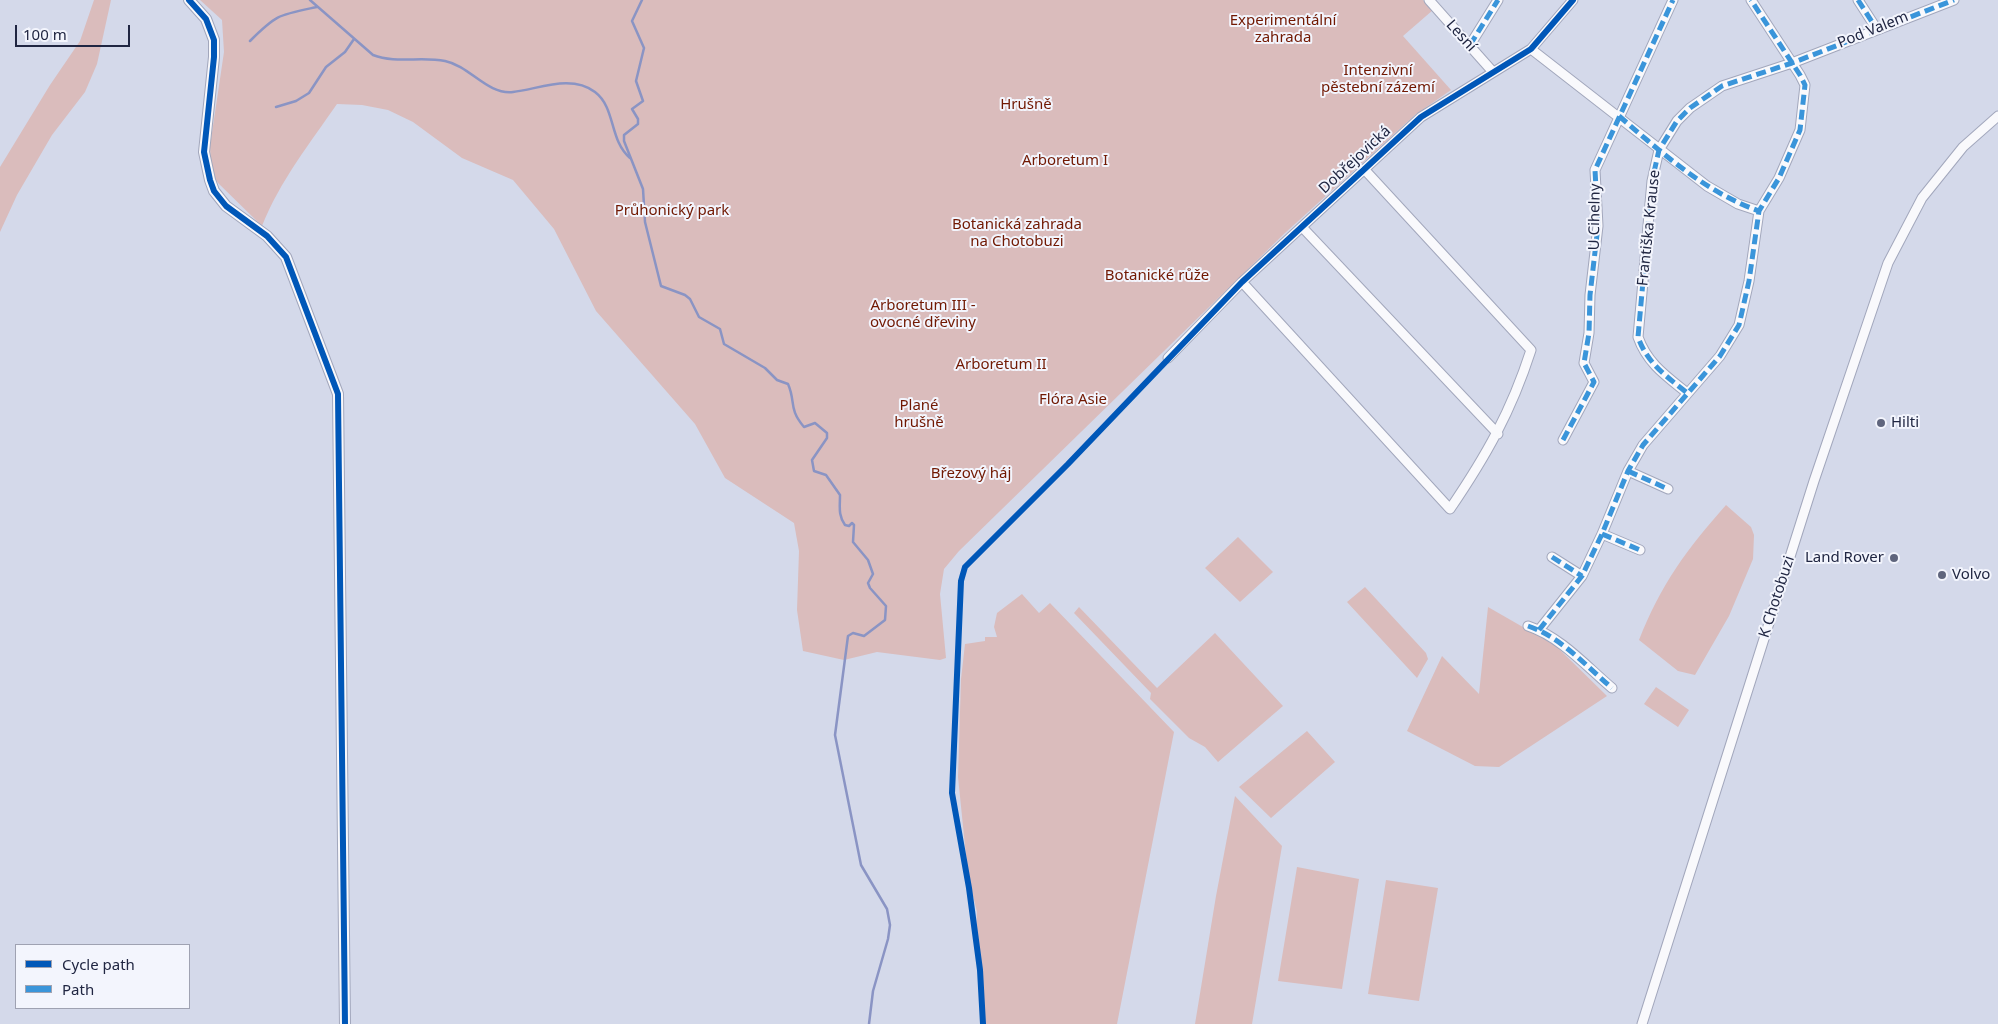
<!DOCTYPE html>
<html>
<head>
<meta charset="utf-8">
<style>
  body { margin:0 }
  #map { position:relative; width:1998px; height:1024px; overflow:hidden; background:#d4d9ea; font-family:"Noto Sans",sans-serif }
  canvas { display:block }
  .legend { position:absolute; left:15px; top:944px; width:175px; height:65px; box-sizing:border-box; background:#f3f5fd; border:1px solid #9fa2b2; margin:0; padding:6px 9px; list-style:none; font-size:15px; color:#202642 }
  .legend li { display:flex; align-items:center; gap:10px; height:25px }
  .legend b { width:25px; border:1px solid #9fa2b2 }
  .scale { position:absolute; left:15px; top:25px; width:115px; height:22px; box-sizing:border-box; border:2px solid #202642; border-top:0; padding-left:6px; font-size:15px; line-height:18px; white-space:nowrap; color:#202642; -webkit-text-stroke:4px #f3f5fd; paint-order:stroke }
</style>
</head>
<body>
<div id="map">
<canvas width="1998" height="1024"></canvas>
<ul class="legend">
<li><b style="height:6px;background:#0057b8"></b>Cycle path</li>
<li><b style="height:6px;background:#3a95da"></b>Path</li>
</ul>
<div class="scale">100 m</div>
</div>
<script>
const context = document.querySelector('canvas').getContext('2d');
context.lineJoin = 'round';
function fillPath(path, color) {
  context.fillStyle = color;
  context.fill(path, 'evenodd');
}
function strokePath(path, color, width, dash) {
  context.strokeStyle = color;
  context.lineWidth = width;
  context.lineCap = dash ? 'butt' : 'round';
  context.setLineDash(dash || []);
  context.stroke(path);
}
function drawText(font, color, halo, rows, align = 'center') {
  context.font = font + ' "Noto Sans",sans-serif';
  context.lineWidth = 4;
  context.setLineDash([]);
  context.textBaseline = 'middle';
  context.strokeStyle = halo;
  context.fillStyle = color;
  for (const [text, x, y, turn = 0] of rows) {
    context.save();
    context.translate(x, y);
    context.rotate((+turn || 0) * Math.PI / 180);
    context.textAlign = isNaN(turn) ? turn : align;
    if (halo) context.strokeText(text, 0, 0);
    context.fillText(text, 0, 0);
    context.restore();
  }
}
fillPath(new Path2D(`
  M 94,0 L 111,0 L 97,64 L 85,92 L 52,135 L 17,195 L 0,232 L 0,167 L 50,85 L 80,41 Z
  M 200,0 L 1423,0 L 1433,10 L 1403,36 L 1451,90 L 1415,115 L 1285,233 L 959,551 L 944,569 L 940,594 L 946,658 L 940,660 L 877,652 L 844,660 L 803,651 L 797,610 L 799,551 L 794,523 L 725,478 L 695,424 L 596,311 L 554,229 L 513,180 L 462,158 L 413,122 L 388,110 L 362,105 L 337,104 C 310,143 280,181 262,226 L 218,183 L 211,172 L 210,146 L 224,52 L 222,20 Z
  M 1726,505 L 1751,527 L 1754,535 L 1753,559 L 1729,616 L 1695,675 L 1678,671 L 1639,640 C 1661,584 1687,549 1726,505 Z
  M 1238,537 L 1273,572 L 1240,602 L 1205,568 Z
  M 1365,587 L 1426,653 L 1428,659 L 1417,678 L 1347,602 Z
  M 1022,594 L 1039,613 L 1050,603 L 1174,732 L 1117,1024 L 984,1024 L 976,936 L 977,912 L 968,875 L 958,777 L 961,679 L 965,644 L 985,641 L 985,637 L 997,637 L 994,627 L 997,613 Z
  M 1079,607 L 1157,688 L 1215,633 L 1283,706 L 1218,762 L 1205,747 L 1189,738 L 1150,699 L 1151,693 L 1074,613 Z
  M 1488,607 L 1556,646 L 1607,696 L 1499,767 L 1475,766 L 1407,731 L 1442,656 L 1479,694 Z
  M 1656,687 L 1689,710 L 1678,727 L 1644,704 Z
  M 1307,731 L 1335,762 L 1271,818 L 1239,787 Z
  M 1235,796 L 1282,846 L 1252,1024 L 1195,1024 L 1216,896 Z
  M 1297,867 L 1359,879 L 1342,989 L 1278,981 Z
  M 1386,880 L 1438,888 L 1419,1001 L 1368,994 Z`), '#dabcbc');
strokePath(new Path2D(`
  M 310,0 L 373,55 C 396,64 421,56 445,61 C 470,66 487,95 513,92 C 539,89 571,74 595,92 C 616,108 609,140 630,158
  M 642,0 L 632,21 L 644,48 L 636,81 L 643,101 L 632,109 L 638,119 L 638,124 L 624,135 L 624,141 L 643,189 L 645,222 L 661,286 L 685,295 L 690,299 L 699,317 L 720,329 L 724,344 L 765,368 L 777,380 L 788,384 C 796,402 788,408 804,427 L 815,423 L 827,433 L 827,438 L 812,460 L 814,471 L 826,475 L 840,495 C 840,507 838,515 845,525 L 849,526 L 852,523 L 854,525 L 853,542 L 868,560 L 873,574 L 868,583 L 870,588 L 886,606 L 885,620 L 864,636 L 853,633 L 848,636 L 835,735 L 861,865 L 887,909 L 890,925 L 888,939 L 873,991 L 869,1024
  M 250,41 C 277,14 279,15 317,7
  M 276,107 L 296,101 L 309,93 L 326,67 L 345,52 L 354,39`), '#8a94c4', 2.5);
const minor = new Path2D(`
  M 1429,0 L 1493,72
  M 1858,0 L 1876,28
  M 1470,45 L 1498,0
  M 1531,49 L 1707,186 L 1738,204 L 1759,211
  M 1302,227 L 1498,434
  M 1242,282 L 1450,509 C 1486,456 1511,412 1531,350 L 1364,169
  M 1168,358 L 1242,282 L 1421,117 L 1531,49 L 1573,0
  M 1686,392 C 1666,376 1647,363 1638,337 L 1652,181 L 1659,150 L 1677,121 L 1690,108 L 1722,86 L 1792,63 L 1954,0
  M 1563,440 L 1594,382 L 1584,363 L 1589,333 L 1590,295 L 1598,226 L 1595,170 L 1673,0
  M 1628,471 L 1668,489
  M 1602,534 L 1640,550
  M 1552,557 L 1582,576
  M 1528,626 C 1561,637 1586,666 1612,688
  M 1539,630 L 1582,576 L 1602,534 L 1628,471 L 1643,445 L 1720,356 L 1739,325 L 1749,281 L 1759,211 L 1779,178 L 1800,130 L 1805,85 L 1800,75 L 1751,0
  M 1642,1024 L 1814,481 L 1888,263 L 1922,198 L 1963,147 L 1998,116`);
const tertiary = new Path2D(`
  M 189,0 L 206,19 L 214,40 L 214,57 L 204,152 L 210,180 L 214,191 L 226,206 L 267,236 L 286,257 L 338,394 L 345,1024`);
strokePath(minor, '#a2a7bc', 11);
strokePath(tertiary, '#a2a7bc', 12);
strokePath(minor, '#f9f9fc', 9);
strokePath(tertiary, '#f9f9fc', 10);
strokePath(new Path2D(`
  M 1858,0 L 1876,28
  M 1470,45 L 1498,0
  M 1619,116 C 1662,153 1705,192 1759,211
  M 1686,392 C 1666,376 1647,363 1638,337 L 1652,181 L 1659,150 L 1677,121 L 1690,108 L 1722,86 L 1792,63 L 1954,0
  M 1563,440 L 1594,382 L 1584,363 L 1589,333 L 1590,295 L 1598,226 L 1595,170 L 1673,0
  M 1628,471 L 1668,489
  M 1602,534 L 1640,550
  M 1552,557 L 1582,576
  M 1528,626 C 1561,637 1586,666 1612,688
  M 1539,630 L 1582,576 L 1602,534 L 1628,471 L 1643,445 L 1720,356 L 1739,325 L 1749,281 L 1759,211 L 1779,178 L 1800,130 L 1805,85 L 1800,75 L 1751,0`), '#3a95da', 5, [10, 5]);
strokePath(new Path2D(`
  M 189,0 L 206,19 L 214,40 L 214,57 L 204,152 L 210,180 L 214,191 L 226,206 L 267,236 L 286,257 L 338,394 L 345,1024
  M 983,1024 L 980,970 L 969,888 L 952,793 L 961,581 L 965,567 L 1068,464 L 1242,282 L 1421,117 L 1531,49 L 1573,0`), '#0057b8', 6);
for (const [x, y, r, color] of [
  [1881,423,5,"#5f657d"],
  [1894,558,5,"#5f657d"],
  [1942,575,5,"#5f657d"]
]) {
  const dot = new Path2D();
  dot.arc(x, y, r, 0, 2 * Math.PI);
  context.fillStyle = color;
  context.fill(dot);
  strokePath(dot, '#f3f5fd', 2);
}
drawText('15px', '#711802', '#f3f5fd', [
  ["Experimentální",1283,21],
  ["zahrada",1283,38],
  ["Intenzivní",1378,71],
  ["pěstební zázemí",1378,88],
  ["Hrušně",1026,105],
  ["Arboretum I",1065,161],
  ["Průhonický park",672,211],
  ["Botanická zahrada",1017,225],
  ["na Chotobuzi",1017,242],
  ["Botanické růže",1157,276],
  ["Arboretum III -",923,306],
  ["ovocné dřeviny",923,323],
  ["Arboretum II",1001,365],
  ["Flóra Asie",1073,400],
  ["Plané",919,406],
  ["hrušně",919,423],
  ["Březový háj",971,474]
]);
drawText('15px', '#202642', '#f3f5fd', [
  ["Pod Valem",1873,30,-22],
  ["Lesní",1461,36,48],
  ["Dobřejovická",1355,160,-43],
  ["U Cihelny",1595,217,-89],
  ["Františka Krause",1649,228,-84],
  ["K Chotobuzi",1777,597,-72]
]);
drawText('15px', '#202642', '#f3f5fd', [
  ["Hilti",1891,423],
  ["Land Rover",1884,558,"right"],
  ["Volvo",1952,575]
], 'left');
</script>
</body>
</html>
